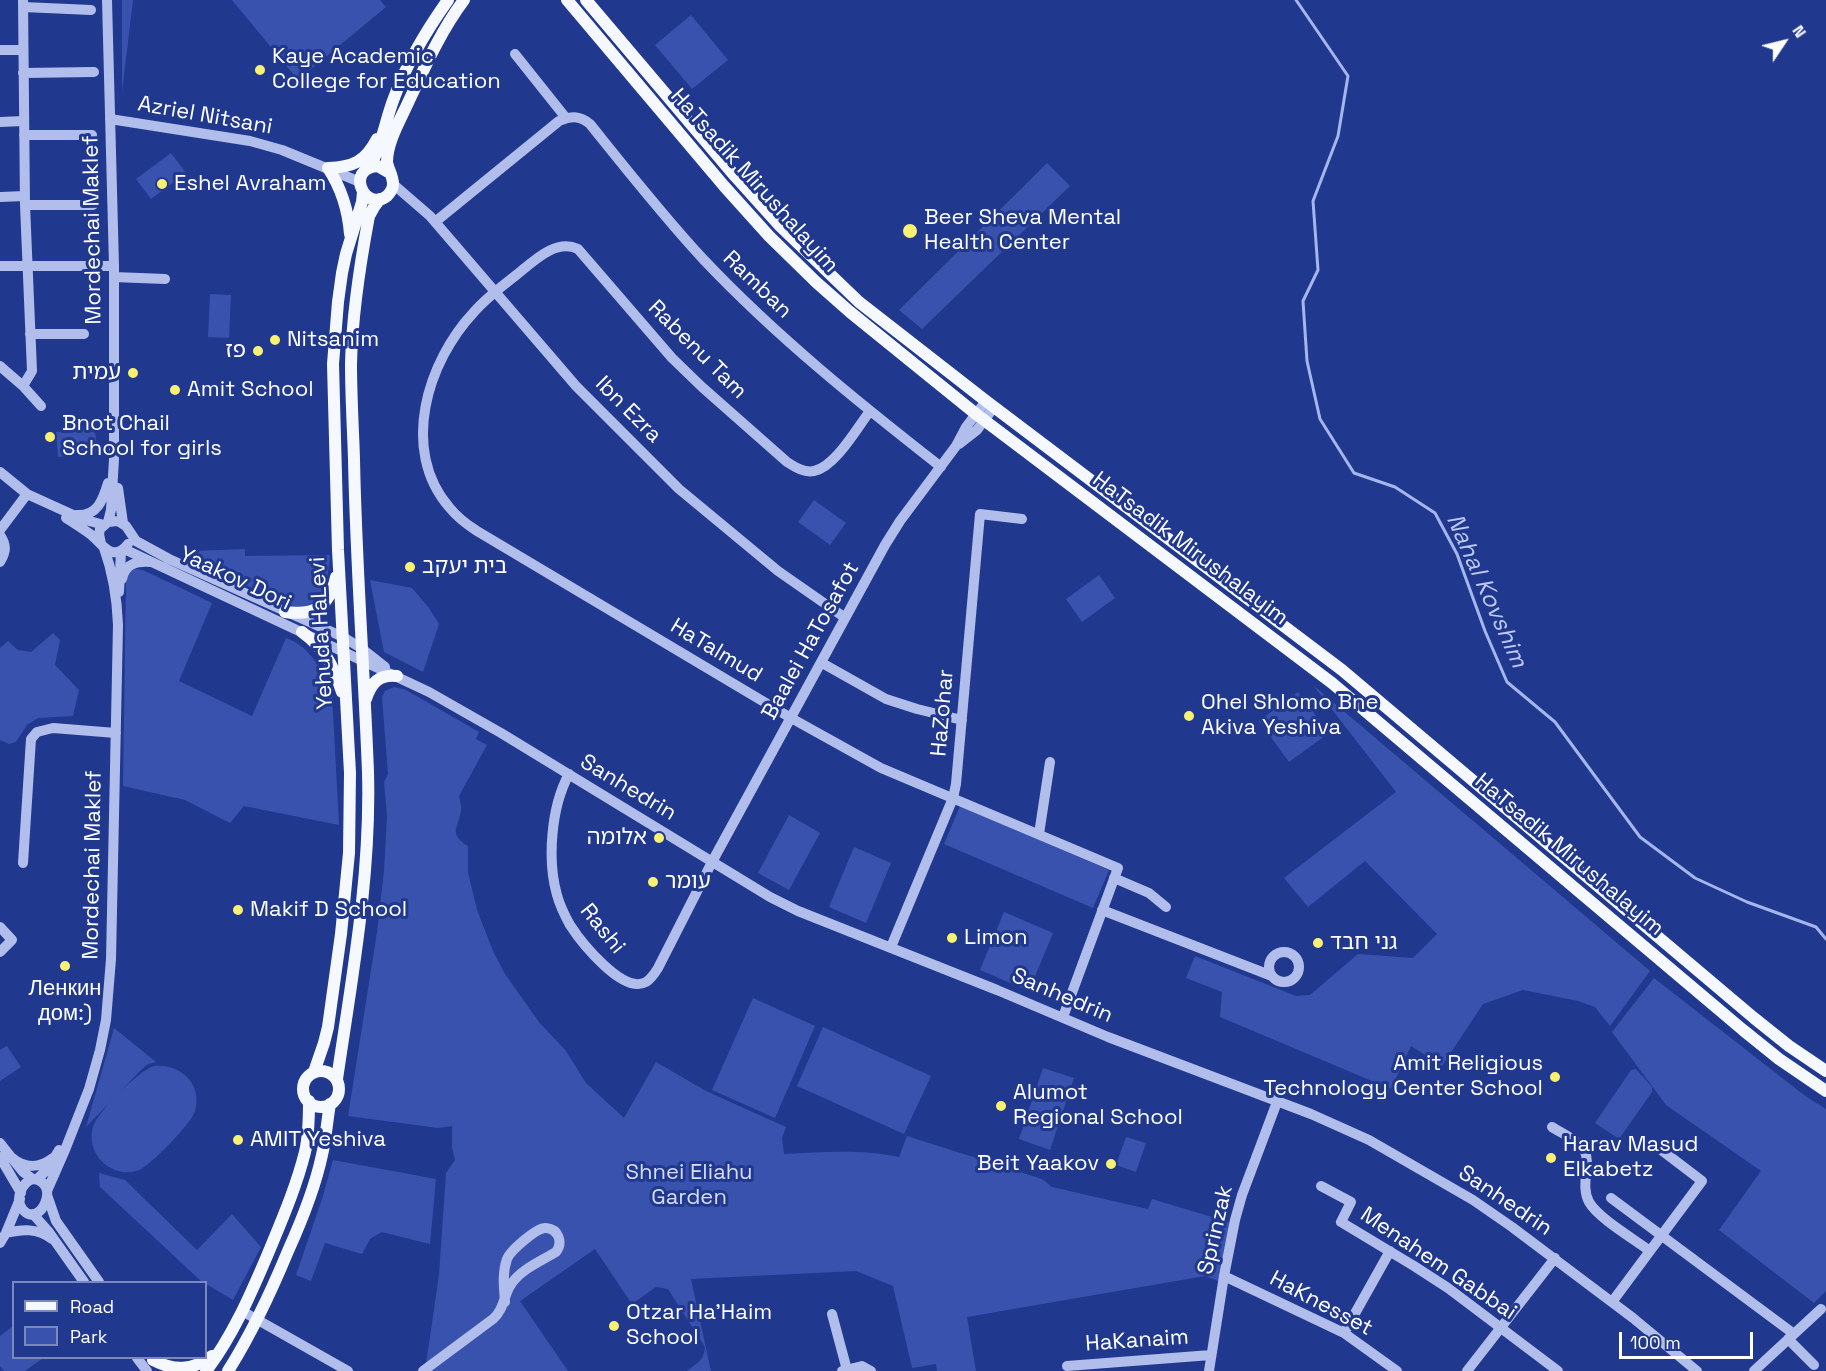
<!DOCTYPE html>
<html>
<head>
<meta charset="utf-8">
<style>
  body { margin:0 }
  #map { position:relative; width:1826px; height:1371px; overflow:hidden; background:#21388f; font-family:"Space Grotesk",sans-serif }
  canvas { display:block }
  .legend { position:absolute; left:12px; top:1281px; width:195px; height:78px; box-sizing:border-box; background:#21388f; border:2px solid #7a88bc; margin:0; padding:8px 10px; list-style:none; font-size:18px; color:#fff }
  .legend li { display:flex; align-items:center; gap:12px; height:30px }
  .legend b { width:30px; border:2px solid #7a88bc }
  .north { position:absolute; left:1754px; top:12px; width:60px; height:60px; -webkit-text-stroke:4px #21388f; paint-order:stroke; rotate:55deg; font-size:16px; font-weight:700; line-height:24px; text-align:center; color:#fff }
  .north::after { content:''; display:block; margin:auto; width:21px; height:27px; background:#fff; clip-path:polygon(50% 0,100% 100%,50% 72%,0 100%) }
  .scale { position:absolute; left:1619px; top:1332px; width:134px; height:27px; box-sizing:border-box; border:3px solid #fff; border-top:0; padding-left:8px; font-size:18px; line-height:21px; white-space:nowrap; color:#fff; -webkit-text-stroke:4px #21388f; paint-order:stroke }
</style>
</head>
<body>
<div id="map">
<canvas width="1826" height="1371"></canvas>
<ul class="legend">
<li><b style="height:8px;background:#f6f8ff"></b>Road</li>
<li><b style="height:16px;background:#3952ae"></b>Park</li>
</ul>
<div class="north">N</div>
<div class="scale">100 m</div>
</div>
<script>
const context = document.querySelector('canvas').getContext('2d');
context.lineJoin = 'round';
function fillPath(path, color) {
  context.fillStyle = color;
  context.fill(path, 'evenodd');
}
function strokePath(path, color, width, dash) {
  context.strokeStyle = color;
  context.lineWidth = width;
  context.lineCap = dash ? 'butt' : 'round';
  context.setLineDash(dash || []);
  context.stroke(path);
}
function drawText(font, color, halo, rows, align = 'center') {
  context.font = font + ' "Space Grotesk","Noto Sans Hebrew",sans-serif';
  context.lineWidth = 6;
  context.setLineDash([]);
  context.textBaseline = 'middle';
  context.strokeStyle = halo;
  context.fillStyle = color;
  for (const [text, x, y, turn = 0] of rows) {
    context.save();
    context.translate(x, y);
    context.rotate((+turn || 0) * Math.PI / 180);
    context.textAlign = isNaN(turn) ? turn : align;
    if (halo) context.strokeText(text, 0, 0);
    context.fillText(text, 0, 0);
    context.restore();
  }
}
fillPath(new Path2D(`
  M 122,0 L 133,0 L 122,92 Z
  M 232,0 L 380,0 L 386,7 L 298,80 Z
  M 691,15 L 728,60 L 692,89 L 655,45 Z
  M 171,153 L 186,173 L 151,199 L 136,179 Z
  M 1047,163 L 1070,186 L 922,329 L 899,310 Z
  M 210,294 L 231,295 L 229,338 L 208,337 Z
  M 95,428 L 97,453 L 58,457 L 56,432 Z
  M 814,500 L 846,523 L 830,545 L 798,522 Z
  M 245,549 L 245,556 L 330,555 C 328,578 325,611 293,606 L 182,557 L 195,551 Z
  M 136,569 L 143,570 L 212,603 L 179,681 L 252,716 L 286,638 C 310,646 324,672 332,694 L 339,825 L 244,806 L 230,823 L 185,800 L 123,786 L 126,582 L 130,571 Z
  M 1099,575 L 1115,598 L 1082,622 L 1066,599 Z
  M 370,580 L 412,588 L 429,608 L 439,624 L 423,672 L 384,652 Z
  M 53,633 L 60,640 L 55,665 L 79,690 L 73,716 L 38,718 L 27,725 L 16,742 L 9,744 L 0,740 L 0,648 L 8,641 L 18,650 L 31,652 Z
  M 1313,685 L 1650,971 L 1610,1026 L 1595,1007 L 1578,1001 L 1523,990 L 1483,1004 L 1442,1066 L 1411,1046 L 1391,1089 L 1220,1017 L 1222,992 L 1186,978 L 1195,956 L 1296,996 L 1310,995 L 1358,954 L 1413,958 L 1437,934 L 1365,861 L 1308,907 L 1284,878 L 1396,792 Z
  M 394,687 L 406,690 L 479,732 L 476,739 L 487,745 L 459,796 C 460,801 462,807 461,811 C 458,829 448,833 468,846 L 468,872 L 477,910 L 493,951 L 505,974 L 539,1022 L 566,1051 L 586,1083 L 624,1118 L 656,1062 L 706,1091 L 786,1127 L 782,1138 L 784,1154 C 821,1152 863,1149 899,1157 L 907,1136 L 1042,1179 L 1052,1187 L 1148,1209 L 1152,1199 L 1232,1223 L 1221,1282 L 1205,1276 L 967,1317 L 976,1371 L 937,1371 L 936,1364 L 912,1368 L 893,1286 L 856,1271 L 691,1279 L 711,1371 L 687,1371 C 698,1362 703,1362 705,1347 L 668,1289 L 656,1287 L 632,1304 L 595,1249 L 520,1301 L 568,1371 L 425,1371 L 439,1275 L 446,1173 L 455,1160 L 452,1147 L 452,1126 L 438,1128 L 348,1116 L 377,932 L 384,871 L 387,816 L 384,782 L 388,774 L 382,697 L 385,691 Z
  M 1298,692 L 1329,733 L 1289,762 L 1259,721 Z
  M 960,806 L 1109,870 L 1093,908 L 944,844 Z
  M 789,815 L 820,833 L 789,890 L 758,873 Z
  M 854,847 L 891,863 L 866,923 L 829,907 Z
  M 1004,912 L 1053,933 L 1029,991 L 980,970 Z
  M 1654,978 L 1804,1095 L 1826,1109 L 1826,1291 L 1814,1303 L 1719,1230 L 1761,1171 L 1666,1105 L 1612,1032 Z
  M 753,998 L 815,1026 L 775,1118 L 712,1090 Z
  M 823,1027 L 931,1076 L 904,1134 L 797,1086 Z
  M 114,1028 L 156,1062 L 148,1064 L 141,1070 L 86,1127 Z
  M 7,1046 L 21,1067 L 0,1081 L 0,1050 Z
  M 154,1066 C 180,1063 203,1084 195,1111 C 192,1123 151,1165 139,1170 C 112,1180 85,1154 93,1127 C 98,1111 138,1071 154,1066 Z
  M 1043,1068 L 1074,1078 L 1050,1150 L 1019,1139 Z
  M 1636,1069 L 1652,1087 L 1652,1092 L 1619,1139 L 1595,1123 L 1631,1070 Z
  M 1126,1137 L 1146,1143 L 1136,1172 L 1116,1165 Z
  M 333,1160 L 436,1179 L 430,1244 L 382,1232 L 370,1239 L 362,1254 L 325,1243 L 311,1281 L 296,1275 L 323,1196 Z
  M 99,1173 L 125,1180 L 197,1250 L 232,1214 L 261,1247 L 233,1300 L 206,1284 L 206,1282 L 202,1282 L 100,1187 Z
  M 13,1326 L 14,1358 L 43,1358 L 25,1371 L 4,1371 L 0,1366 L 0,1336 Z`), '#3952ae');
strokePath(new Path2D(`
  M 1296,0 L 1348,76 L 1338,136 L 1313,201 L 1318,270 L 1303,301 L 1307,361 L 1320,419 L 1354,473 L 1395,487 L 1435,513 L 1457,554 L 1485,631 L 1507,682 L 1555,722 L 1640,837 L 1695,878 L 1747,902 L 1816,927 L 1826,939`), '#a4b6ed', 3);
strokePath(new Path2D(`
  M 23,0 L 25,205 L 32,371 L 23,386
  M 107,0 L 114,266 L 114,459 L 111,510 L 108,522
  M 23,7 L 91,10
  M 0,50 L 23,50
  M 515,54 L 566,118
  M 23,73 L 94,72
  M 110,119 L 250,141 L 282,150 L 360,182
  M 0,122 L 24,121
  M 24,135 L 92,135
  M 393,184 L 430,216 L 576,386 L 679,489 L 778,571 L 844,617
  M 0,197 L 25,196
  M 25,205 L 93,205
  M 435,222 L 559,121 C 571,116 579,115 590,124 C 627,170 664,217 704,260 C 777,337 858,402 941,467
  M 0,266 L 114,266
  M 114,277 L 165,279
  M 30,334 L 84,334
  M 0,366 L 23,386 L 41,406
  M 870,411 C 857,428 835,467 814,471 C 804,473 795,467 787,462 L 702,387 L 672,358 L 578,249 C 555,238 533,262 515,276 C 501,287 486,298 474,312 C 427,362 400,450 449,507 C 457,517 466,524 477,531 L 791,718 L 881,768 L 1118,868 L 1063,1017
  M 959,444 L 977,430 L 994,407
  M 0,472 L 27,494 L 82,519 L 104,525
  M 118,488 L 123,523
  M 77,515 C 98,516 103,499 108,483
  M 66,518 C 74,523 82,528 90,534 C 102,543 112,564 128,544
  M 0,530 L 27,494
  M 0,535 C 7,545 6,552 0,562
  M 101,544 L 99,534 L 100,529 L 108,522 L 118,521 L 126,526 L 136,541 L 169,559 L 343,637 L 361,648 L 385,667
  M 124,549 L 429,692 L 501,733 L 770,897 L 798,911 L 997,990 L 1108,1037 L 1311,1114 L 1369,1140 L 1473,1200 L 1512,1227 L 1633,1318 L 1697,1371
  M 122,579 C 125,564 136,561 150,562
  M 119,592 L 121,551
  M 822,663 L 886,699 L 917,709 L 962,720
  M 569,774 C 551,807 547,860 557,895 C 560,906 565,916 570,925 C 581,942 623,995 646,982 C 651,979 655,973 658,968 L 712,862 L 885,545 L 900,521 L 956,446 L 966,427 L 986,401
  M 1039,834 L 1050,762
  M 23,863 L 31,739 L 37,732 L 53,728 L 116,733
  M 1114,878 L 1149,893 L 1166,907
  M 1102,910 L 1272,976
  M 0,927 L 12,940 L 0,952
  M 891,947 L 953,798 L 956,784 L 980,514 L 1022,519
  M1269 967a15 15 0 1 1 30 0a15 15 0 1 1-30 0Z
  M 1552,1127 C 1561,1133 1580,1141 1585,1152 C 1591,1165 1580,1185 1589,1202 C 1598,1218 1634,1239 1650,1251
  M 0,1143 L 23,1172 L 33,1179
  M 0,1157 L 21,1193
  M 11,1157 C 24,1168 39,1169 53,1158
  M 33,1179 C 62,1182 40,1229 23,1210 C 14,1200 22,1182 33,1179 Z
  M 37,1179 L 47,1170 L 59,1150
  M 1321,1186 L 1351,1202 L 1341,1222 L 1414,1266 L 1448,1288 L 1558,1371
  M 47,1191 L 65,1150 L 89,1089 L 100,1050 L 106,1020 L 111,959 L 118,625 C 117,598 113,573 104,548
  M 47,1195 L 56,1221 L 99,1282
  M 1611,1198 L 1794,1334
  M 33,1214 L 48,1231 L 84,1282
  M 6,1233 C 23,1229 37,1228 52,1239
  M 0,1243 L 6,1233 L 20,1199
  M 1224,1276 L 1344,1333 L 1397,1371
  M 1612,1302 L 1702,1181 L 1660,1149
  M 242,1311 L 348,1371
  M 832,1314 L 847,1370
  M 1344,1333 L 1390,1251
  M 1788,1339 L 1814,1365
  M 137,1358 L 147,1371
  M 1067,1366 L 1211,1355
  M 423,1371 L 493,1319 C 504,1309 503,1298 510,1286 C 519,1270 541,1261 556,1252 C 563,1243 559,1229 546,1228 C 537,1227 510,1251 507,1259 C 502,1273 504,1288 505,1302
  M 842,1371 L 862,1366 L 871,1371
  M 1209,1371 L 1224,1276 L 1235,1220 L 1242,1195 L 1277,1102
  M 1467,1371 L 1555,1258
  M 1754,1371 L 1821,1309`), '#b1beec', 10);
strokePath(new Path2D(`
  M 567,0 L 724,186 L 769,236 L 816,282 L 850,312 L 976,414 L 1332,683 L 1743,1030 L 1779,1059 L 1826,1091
  M 586,0 L 735,176 L 780,226 L 859,302 L 986,401 L 1342,670 L 1754,1018 L 1789,1046 L 1826,1071
  M 328,168 C 353,167 365,162 377,139
  M 328,168 C 342,189 348,209 350,234
  M 369,168 C 382,146 385,121 394,98 C 407,62 426,31 448,0
  M 390,173 L 378,166 C 344,168 365,213 387,196 C 390,193 393,189 393,184 C 393,176 388,169 387,162 C 387,143 399,122 407,105 C 424,69 440,32 464,0
  M 285,612 C 315,616 329,607 336,577
  M 302,632 C 325,649 333,665 342,692
  M 366,699 C 371,683 379,674 397,676
  M303 1089a18 18 0 1 1 36 0a18 18 0 1 1-36 0Z
  M 314,1072 L 324,1043 L 328,1027 L 341,934 L 349,853 L 350,773 L 338,550 L 333,364 L 338,302 L 342,273 L 346,254 L 362,202 L 363,192
  M 337,1079 C 352,977 371,876 368,772 C 364,668 356,564 354,459 C 353,428 351,396 351,364 C 352,315 360,264 369,216 L 374,207 L 380,199
  M 153,1360 C 174,1371 192,1371 212,1356
  M 206,1371 C 232,1337 250,1296 267,1256 C 281,1222 296,1188 305,1152 C 309,1135 309,1118 309,1101
  M 228,1371 C 252,1333 271,1292 288,1251 C 302,1220 315,1188 322,1155 C 326,1138 327,1121 330,1104`), '#f6f8ff', 12);
for (const [x, y, r, color] of [
  [260,70,6,"#f9f172"],
  [162,184,6,"#f9f172"],
  [910,231,8,"#f9f172"],
  [275,340,6,"#f9f172"],
  [258,351,6,"#f9f172"],
  [133,373,6,"#f9f172"],
  [175,390,6,"#f9f172"],
  [50,437,6,"#f9f172"],
  [410,567,6,"#f9f172"],
  [1189,716,6,"#f9f172"],
  [659,838,6,"#f9f172"],
  [653,882,6,"#f9f172"],
  [238,910,6,"#f9f172"],
  [952,938,6,"#f9f172"],
  [1318,943,6,"#f9f172"],
  [65,966,6,"#f9f172"],
  [1555,1077,6,"#f9f172"],
  [1001,1106,6,"#f9f172"],
  [238,1140,6,"#f9f172"],
  [1551,1158,6,"#f9f172"],
  [1111,1164,6,"#f9f172"],
  [614,1326,6,"#f9f172"]
]) {
  const dot = new Path2D();
  dot.arc(x, y, r, 0, 2 * Math.PI);
  context.fillStyle = color;
  context.fill(dot);
  strokePath(dot, '#21388f', 2);
}
drawText('22px', '#fff', '#21388f', [
  ["Kaye Academic",272,57],
  ["College for Education",272,82],
  ["Eshel Avraham",174,184],
  ["Beer Sheva Mental",924,218],
  ["Health Center",924,243],
  ["Nitsanim",287,340],
  ["פז",246,351,"right"],
  ["עמית",121,373,"right"],
  ["Amit School",187,390],
  ["Bnot Chail",62,424],
  ["School for girls",62,449],
  ["בית יעקב",422,567],
  ["Ohel Shlomo Bne",1201,703],
  ["Akiva Yeshiva",1201,728],
  ["אלומה",647,838,"right"],
  ["עומר",665,882],
  ["Makif D School",250,910],
  ["Limon",964,938],
  ["גני חבד",1330,943],
  ["Ленкин",65,989,"center"],
  ["дом:)",65,1014,"center"],
  ["Amit Religious",1543,1064,"right"],
  ["Technology Center School",1543,1089,"right"],
  ["Alumot",1013,1093],
  ["Regional School",1013,1118],
  ["AMIT Yeshiva",250,1140],
  ["Harav Masud",1563,1145],
  ["Elkabetz",1563,1170],
  ["Beit Yaakov",1099,1164,"right"],
  ["Otzar Ha'Haim",626,1313],
  ["School",626,1338]
], 'left');
drawText('22px', '#fff', '#21388f', [
  ["Azriel Nitsani",205,116,10],
  ["HaTsadik Mirushalayim",754,181,48],
  ["Mordechai Maklef",93,230,-91],
  ["Ramban",757,285,44],
  ["Rabenu Tam",697,350,45],
  ["Ibn Ezra",628,410,45],
  ["HaTsadik Mirushalayim",1190,549,37],
  ["Yaakov Dori",235,579,25],
  ["Yehuda HaLevi",322,633,-93],
  ["Baalei HaTosafot",811,641,-61],
  ["HaTalmud",716,651,31],
  ["HaZohar",943,713,-85],
  ["Sanhedrin",628,788,31],
  ["HaTsadik Mirushalayim",1569,855,40],
  ["Mordechai Maklef",93,865,-89],
  ["Rashi",602,929,51],
  ["Sanhedrin",1062,996,23],
  ["Sanhedrin",1505,1201,34],
  ["Sprinzak",1216,1230,-77],
  ["Menahem Gabbai",1438,1264,34],
  ["HaKnesset",1321,1304,28],
  ["HaKanaim",1137,1341,-4]
]);
drawText('22px', '#d6def9', '#21388f', [
  ["Shnei Eliahu",689,1173],
  ["Garden",689,1198]
]);
drawText('italic 24px', '#bdc9f3', '#21388f', [
  ["Nahal Kovshim",1486,591,66]
]);
</script>
</body>
</html>
